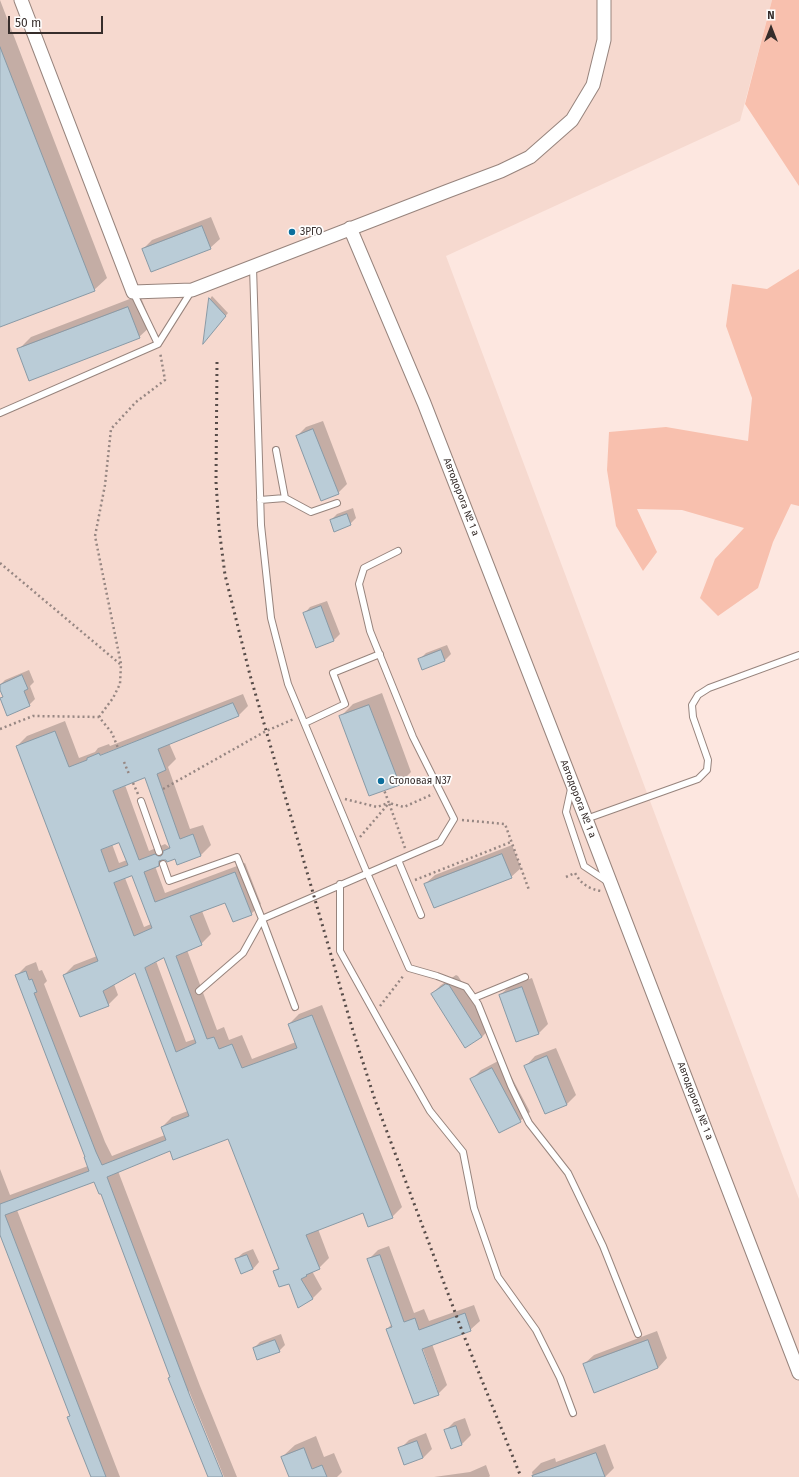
<!DOCTYPE html>
<html>
<head>
<meta charset="utf-8">
<style>
  body { margin:0 }
  #map { position:relative; width:799px; height:1477px; overflow:hidden; background:#fde7e0; font-family:"Fira Sans",sans-serif }
  canvas { display:block }
  .north { position:absolute; left:751px; top:8px; width:40px; height:40px; -webkit-text-stroke:3px #fff; paint-order:stroke; rotate:0deg; font-size:11px; font-weight:700; line-height:16px; text-align:center; color:#362d2b }
  .north::after { content:''; display:block; margin:auto; width:14px; height:18px; background:#362d2b; clip-path:polygon(50% 0,100% 100%,50% 72%,0 100%) }
  .scale { position:absolute; left:8px; top:16px; width:95px; height:18px; box-sizing:border-box; border:2px solid #362d2b; border-top:0; padding-left:5px; font-size:12px; line-height:14px; white-space:nowrap; color:#362d2b; -webkit-text-stroke:3px #fff; paint-order:stroke }
</style>
</head>
<body>
<div id="map">
<canvas width="799" height="1477"></canvas>
<div class="north">N</div>
<div class="scale">50 m</div>
</div>
<script>
const context = document.querySelector('canvas').getContext('2d');
context.lineJoin = 'round';
function fillPath(path, color) {
  context.fillStyle = color;
  context.fill(path, 'evenodd');
}
function strokePath(path, color, width, dash) {
  context.strokeStyle = color;
  context.lineWidth = width;
  context.lineCap = dash ? 'butt' : 'round';
  context.setLineDash(dash || []);
  context.stroke(path);
}
function drawText(font, color, halo, rows, align = 'center') {
  context.font = font + ' "Fira Sans",sans-serif';
  context.lineWidth = 3.5;
  context.setLineDash([]);
  context.textBaseline = 'middle';
  context.strokeStyle = halo;
  context.fillStyle = color;
  for (const [text, x, y, turn = 0] of rows) {
    context.save();
    context.translate(x, y);
    context.rotate((+turn || 0) * Math.PI / 180);
    context.textAlign = isNaN(turn) ? turn : align;
    if (halo) context.strokeText(text, 0, 0);
    context.fillText(text, 0, 0);
    context.restore();
  }
}
fillPath(new Path2D(`
  M 0,0 L 772,0 L 740,121 L 446,256 L 799,1199 L 799,1477 L 0,1477 Z`), '#f6d9cf');
fillPath(new Path2D(`
  M 772,0 L 799,0 L 799,186 L 745,104 Z
  M 799,269 L 799,506 L 791,504 L 773,542 L 758,588 L 718,616 L 700,598 L 715,559 L 744,528 L 682,510 L 637,509 L 657,552 L 643,571 L 616,526 L 607,470 L 609,432 L 666,427 L 748,441 L 752,398 L 726,326 L 732,284 L 767,289 Z`), '#f8c0ae');
fillPath(new Path2D(`
  M 0,0 L 107,278 L 94,290 L 0,326 Z
  M 211,217 L 220,239 L 210,248 L 143,249 L 152,240 Z
  M 140,295 L 152,325 L 139,337 L 18,350 L 31,337 Z
  M 212,296 L 228,313 L 204,341 L 210,299 Z
  M 323,421 L 347,484 L 338,493 L 297,436 L 306,427 Z
  M 353,508 L 356,518 L 350,524 L 331,520 L 337,514 Z
  M 327,601 L 340,634 L 334,640 L 317,646 L 304,614 L 310,607 Z
  M 447,645 L 451,654 L 445,660 L 420,659 L 426,653 Z
  M 29,670 L 34,682 L 30,686 L 35,699 L 29,705 L 1,698 L 4,696 L 0,685 L 5,680 Z
  M 382,693 L 411,772 L 399,784 L 341,716 L 353,704 Z
  M 243,694 L 248,706 L 238,716 L 169,743 L 176,759 L 168,767 L 190,829 L 203,825 L 211,845 L 201,855 L 177,864 L 175,858 L 164,859 L 155,866 L 165,893 L 245,863 L 261,904 L 251,914 L 226,902 L 202,911 L 211,934 L 201,944 L 187,950 L 217,1030 L 224,1027 L 229,1040 L 242,1035 L 252,1059 L 296,1042 L 289,1024 L 299,1014 L 322,1005 L 402,1207 L 392,1217 L 363,1212 L 318,1229 L 329,1258 L 319,1268 L 312,1271 L 322,1289 L 312,1299 L 274,1272 L 279,1267 L 228,1137 L 171,1150 L 118,1171 L 200,1386 L 237,1477 L 224,1477 L 189,1391 L 188,1392 L 222,1477 L 209,1477 L 169,1378 L 171,1376 L 101,1192 L 94,1180 L 17,1210 L 120,1477 L 92,1477 L 68,1417 L 71,1415 L 0,1233 L 0,1169 L 10,1195 L 88,1166 L 86,1157 L 16,976 L 26,966 L 36,962 L 39,971 L 42,970 L 47,981 L 44,984 L 105,1142 L 112,1156 L 165,1135 L 162,1127 L 172,1117 L 188,1111 L 136,972 L 114,984 L 118,995 L 108,1005 L 64,975 L 74,965 L 97,956 L 17,746 L 27,736 L 65,721 L 79,758 L 95,752 L 98,748 L 109,744 L 110,746 ZM 146,777 L 170,845 L 169,847 L 165,844 L 149,851 L 125,785 ZM 120,841 L 127,860 L 119,863 L 112,844 ZM 133,875 L 151,924 L 144,927 L 125,878 ZM 164,957 L 195,1039 L 186,1042 L 156,961 Z
  M 512,845 L 521,868 L 511,877 L 425,884 L 435,875 Z
  M 456,975 L 458,976 L 491,1027 L 482,1037 L 432,994 L 441,985 Z
  M 532,978 L 548,1024 L 539,1033 L 517,1041 L 500,995 L 510,986 Z
  M 556,1048 L 576,1095 L 567,1104 L 545,1113 L 526,1066 L 535,1056 Z
  M 502,1059 L 530,1112 L 520,1121 L 471,1080 L 481,1070 Z
  M 389,1246 L 414,1313 L 424,1309 L 429,1321 L 474,1305 L 480,1321 L 470,1330 L 432,1344 L 447,1385 L 438,1394 L 387,1329 L 392,1324 L 369,1259 L 378,1250 ZM 421,1344 L 438,1391 L 436,1391 L 419,1345 Z
  M 253,1249 L 259,1262 L 253,1269 L 236,1259 L 243,1253 Z
  M 657,1331 L 667,1358 L 658,1368 L 584,1364 L 594,1355 Z
  M 281,1334 L 285,1345 L 279,1351 L 254,1348 L 260,1342 Z
  M 465,1418 L 471,1435 L 462,1444 L 451,1448 L 445,1431 L 454,1422 Z
  M 426,1433 L 432,1449 L 423,1458 L 400,1449 L 409,1440 Z
  M 316,1436 L 324,1457 L 334,1453 L 342,1472 L 337,1477 L 290,1477 L 282,1457 L 295,1445 Z
  M 605,1444 L 614,1468 L 605,1477 L 533,1477 L 532,1472 L 541,1463 L 555,1458 L 556,1462 Z
  M 486,1465 L 490,1476 L 489,1477 L 434,1477 L 470,1472 Z`), '#0003');
const building = new Path2D(`
  M 0,47 L 95,291 L 0,327 Z
  M 202,226 L 211,249 L 151,272 L 142,249 Z
  M 209,298 L 226,316 L 203,344 Z
  M 128,307 L 140,338 L 29,381 L 17,349 Z
  M 313,429 L 339,494 L 321,501 L 296,436 Z
  M 347,514 L 351,525 L 334,532 L 330,520 Z
  M 321,606 L 334,641 L 316,648 L 303,613 Z
  M 441,650 L 445,661 L 422,670 L 418,659 Z
  M 22,675 L 28,689 L 24,691 L 30,706 L 7,716 L 0,698 L 3,697 L 0,690 L 0,685 Z
  M 233,703 L 239,716 L 158,749 L 166,770 L 157,774 L 180,839 L 193,834 L 201,856 L 177,865 L 175,859 L 167,862 L 166,860 L 162,860 L 159,861 L 159,866 L 144,872 L 155,902 L 235,872 L 252,915 L 233,922 L 225,903 L 190,916 L 202,945 L 176,956 L 207,1039 L 214,1037 L 219,1049 L 232,1044 L 242,1068 L 297,1048 L 288,1024 L 312,1015 L 393,1218 L 368,1227 L 363,1213 L 306,1235 L 320,1269 L 306,1275 L 307,1276 L 301,1279 L 313,1299 L 298,1308 L 289,1284 L 279,1287 L 273,1271 L 279,1269 L 228,1139 L 173,1160 L 170,1151 L 107,1177 L 190,1396 L 223,1477 L 208,1477 L 168,1378 L 170,1377 L 101,1194 L 99,1194 L 94,1182 L 5,1215 L 106,1477 L 91,1477 L 67,1417 L 70,1416 L 0,1235 L 0,1204 L 89,1171 L 84,1157 L 85,1157 L 15,975 L 26,971 L 29,980 L 32,979 L 37,992 L 34,993 L 96,1152 L 102,1165 L 166,1140 L 161,1127 L 189,1116 L 135,973 L 103,991 L 109,1006 L 80,1017 L 63,975 L 98,961 L 16,746 L 55,731 L 69,767 L 87,760 L 87,758 L 99,753 L 100,755 ZM 145,778 L 170,848 L 163,851 L 163,853 L 161,856 L 158,856 L 155,854 L 139,860 L 113,791 ZM 119,843 L 128,865 L 109,872 L 101,850 ZM 132,876 L 152,928 L 134,936 L 114,883 ZM 164,958 L 196,1043 L 176,1052 L 145,968 Z
  M 369,705 L 400,785 L 369,796 L 339,716 Z
  M 502,854 L 512,878 L 434,908 L 424,884 Z
  M 446,984 L 449,985 L 482,1037 L 465,1048 L 431,994 Z
  M 522,987 L 539,1034 L 516,1042 L 499,995 Z
  M 547,1056 L 567,1105 L 545,1114 L 524,1066 Z
  M 492,1068 L 521,1122 L 499,1133 L 470,1079 Z
  M 247,1255 L 253,1269 L 241,1274 L 235,1259 Z
  M 380,1255 L 404,1322 L 415,1318 L 419,1330 L 465,1313 L 471,1331 L 422,1349 L 439,1395 L 414,1404 L 386,1329 L 392,1327 L 367,1259 Z
  M 275,1340 L 280,1352 L 257,1360 L 253,1348 Z
  M 648,1340 L 658,1368 L 594,1393 L 583,1364 Z
  M 456,1426 L 462,1445 L 451,1449 L 444,1430 Z
  M 417,1441 L 423,1458 L 404,1465 L 398,1448 Z
  M 304,1448 L 312,1469 L 322,1465 L 327,1477 L 289,1477 L 281,1457 Z
  M 596,1453 L 605,1477 L 533,1477 L 532,1476 Z`);
fillPath(building, '#baccd7');
strokePath(building, '#899aa6', 1);
const lane = new Path2D(`
  M 253,267 L 261,525 L 271,618 L 288,684 L 367,873 L 409,968 L 437,976 L 466,987 L 478,1004 L 511,1086 L 529,1123 L 568,1173 L 603,1246 L 638,1334
  M 133,292 L 158,344
  M 0,413 L 158,344 L 192,290
  M 276,450 L 285,498
  M 260,500 L 285,498 L 311,512 L 337,503
  M 305,723 L 345,704 L 333,673 L 380,654
  M 571,789 L 566,812 L 584,866 L 608,882
  M 141,801 L 159,852
  M 586,819 L 698,779 L 707,770 L 708,760 L 693,717 L 692,705 L 698,695 L 709,688 L 799,655
  M 398,860 L 421,915
  M 163,864 L 169,881 L 237,857 L 262,919 L 295,1007
  M 340,884 L 340,951 L 384,1030 L 430,1111 L 463,1152 L 474,1208 L 498,1277 L 536,1330 L 560,1378 L 573,1413
  M 199,991 L 243,953 L 262,919 L 440,842 L 454,819 L 413,737 L 370,631 L 359,584 L 364,568 L 398,551
  M 474,998 L 525,977`);
const street = new Path2D(`
  M 21,0 L 133,292 L 192,290 L 448,191 L 501,171 L 530,157 L 572,120 L 593,85 L 604,40 L 604,0
  M 350,228 L 424,403 L 586,819 L 799,1373`);
strokePath(lane, '#97847d', 8);
strokePath(street, '#97847d', 15);
strokePath(new Path2D(`
  M 0,563 L 120,664
  M 99,717 L 113,698 L 120,684 L 121,664 L 95,536 L 105,485 L 111,429 L 136,402 L 165,380 L 160,352
  M 0,729 L 33,716 L 99,717 L 112,733 L 118,748
  M 124,762 L 129,774
  M 133,783 L 138,794
  M 163,789 L 266,731 L 294,719
  M 345,799 L 377,807 L 388,803
  M 462,820 L 505,824 L 529,890
  M 360,837 L 389,803 L 384,790
  M 405,848 L 389,803 L 404,807 L 433,794
  M 566,877 L 575,873 C 581,884 589,889 601,891
  M 415,880 L 511,842
  M 380,1006 L 404,975`), '#978783', 2.5, [2, 3]);
strokePath(lane, '#fff', 6);
strokePath(street, '#fff', 13);
strokePath(new Path2D(`
  M 217,362 L 216,482 L 219,528 L 225,575 L 250,675 L 353,1031 L 375,1100 L 464,1336 L 521,1477`), '#574c49', 3, [2, 4]);
for (const [x, y, r, color] of [
  [292,232,4,"#0c6f9d"],
  [381,781,4,"#0c6f9d"]
]) {
  const dot = new Path2D();
  dot.arc(x, y, r, 0, 2 * Math.PI);
  context.fillStyle = color;
  context.fill(dot);
  strokePath(dot, '#fff', 1.5);
}
drawText('10px', '#362d2b', '#fff', [
  ["ЗРГО",300,232],
  ["Столовая N37",389,781]
], 'left');
drawText('10px', '#362d2b', '#fff', [
  ["Автодорога № 1 а",461,497,69],
  ["Автодорога № 1 а",578,799,69],
  ["Автодорога № 1 а",695,1101,69]
]);
</script>
</body>
</html>
